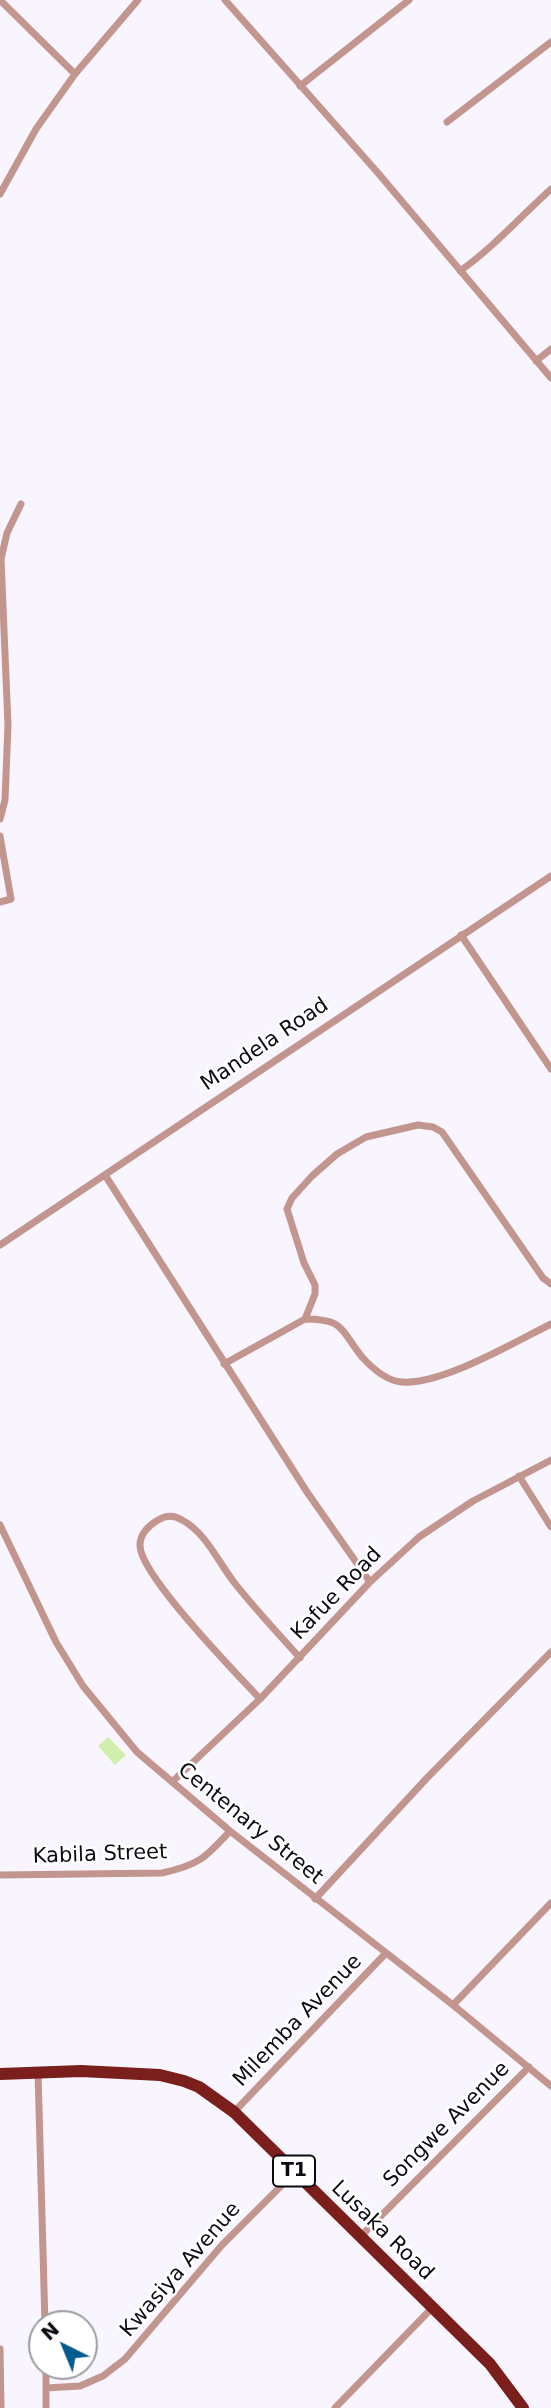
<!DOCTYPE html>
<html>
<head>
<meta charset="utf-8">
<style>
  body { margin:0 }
  #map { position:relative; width:551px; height:2408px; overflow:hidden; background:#f8f5ff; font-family:"DejaVu Sans",sans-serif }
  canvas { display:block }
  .north { position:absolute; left:28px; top:2310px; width:70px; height:70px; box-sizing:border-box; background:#fff; border:2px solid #9e9da0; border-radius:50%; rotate:317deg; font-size:19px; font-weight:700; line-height:28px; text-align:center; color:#0d0b12 }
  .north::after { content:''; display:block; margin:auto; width:24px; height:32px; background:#055c8e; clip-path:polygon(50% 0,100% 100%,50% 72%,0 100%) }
</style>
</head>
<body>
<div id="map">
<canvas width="551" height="2408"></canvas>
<div class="north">N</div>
</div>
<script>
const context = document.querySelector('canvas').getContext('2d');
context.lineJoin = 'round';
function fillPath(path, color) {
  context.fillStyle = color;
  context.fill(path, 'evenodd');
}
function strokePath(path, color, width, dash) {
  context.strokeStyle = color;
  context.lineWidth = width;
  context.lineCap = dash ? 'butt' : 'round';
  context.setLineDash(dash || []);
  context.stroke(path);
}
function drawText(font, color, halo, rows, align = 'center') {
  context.font = font + ' "DejaVu Sans",sans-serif';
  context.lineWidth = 5;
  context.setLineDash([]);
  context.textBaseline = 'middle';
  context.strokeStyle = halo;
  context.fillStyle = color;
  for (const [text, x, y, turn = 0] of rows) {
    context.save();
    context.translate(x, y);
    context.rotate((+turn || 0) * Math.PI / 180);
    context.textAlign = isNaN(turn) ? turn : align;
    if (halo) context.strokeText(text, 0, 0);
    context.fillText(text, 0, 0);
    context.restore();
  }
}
fillPath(new Path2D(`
  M 108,1737 L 126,1755 L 115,1765 L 98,1746 Z`), '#d0efac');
strokePath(new Path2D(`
  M 0,0 L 75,74
  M 225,0 L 378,173 L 551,378
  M 300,86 L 409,0
  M 447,122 L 551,42
  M 0,194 L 36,129 L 75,74 L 138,0
  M 460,271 C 494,247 520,217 551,189
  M 536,361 L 551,349
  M 0,819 L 5,800 L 8,725 L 1,559 L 7,533 L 21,504
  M 0,836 L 11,899 L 0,902
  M 461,935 L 551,1069
  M 105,1175 L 307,1492 L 370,1582
  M 0,1245 L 551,876
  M 305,1319 C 344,1319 340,1329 362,1357 C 372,1368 387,1381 402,1382 C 442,1385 515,1342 551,1324
  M 224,1364 L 305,1319 L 315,1294 L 315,1285 L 304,1263 L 287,1209 L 292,1198 L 312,1176 L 337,1154 L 366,1137 L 418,1125 L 433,1127 L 442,1132 L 543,1278 L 551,1284
  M 519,1476 L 551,1527
  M 0,1525 L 56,1642 L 83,1686 L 137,1752 L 230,1831 L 453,2005 L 551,2086
  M 260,1699 C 237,1674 139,1574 140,1545 C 140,1534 149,1525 158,1520 C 166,1515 174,1515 182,1520 C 205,1532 218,1561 233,1581 C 254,1608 277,1632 300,1658
  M 172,1782 L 260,1699 L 370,1582 L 419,1537 L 473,1501 L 551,1460
  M 0,1875 L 162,1873 C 199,1865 205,1858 230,1831
  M 315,1899 L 426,1779 L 551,1652
  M 453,2005 L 551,1903
  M 38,2072 L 45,2324
  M 234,2112 L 386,1953
  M 360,2237 L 529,2067
  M 0,2349 L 1,2408
  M 46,2366 L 46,2408
  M 46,2388 L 80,2386 L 103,2376 L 125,2359 L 222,2245 L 295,2172
  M 335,2408 L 433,2307`), '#c3958f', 7);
strokePath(new Path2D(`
  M 0,2074 L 81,2071 L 160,2075 L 184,2081 L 199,2087 L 234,2112 L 490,2364 L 523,2408`), '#7a1f1c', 12);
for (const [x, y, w] of [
  [294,2171,42]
]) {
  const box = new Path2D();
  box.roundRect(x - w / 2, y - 15.5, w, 31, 5);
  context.fillStyle = '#fff';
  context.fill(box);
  strokePath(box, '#0d0b12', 2);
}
drawText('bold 19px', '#0d0b12', null, [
  ["T1",294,2171]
]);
drawText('21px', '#0d0b12', '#fff', [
  ["Mandela Road",265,1045,-34],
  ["Kafue Road",337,1594,-46],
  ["Centenary Street",250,1824,39],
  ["Kabila Street",100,1855,-2],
  ["Milemba Avenue",298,2021,-46],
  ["Songwe Avenue",447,2125,-45],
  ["Lusaka Road",382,2231,44],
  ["Kwasiya Avenue",181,2270,-49]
]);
</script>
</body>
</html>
